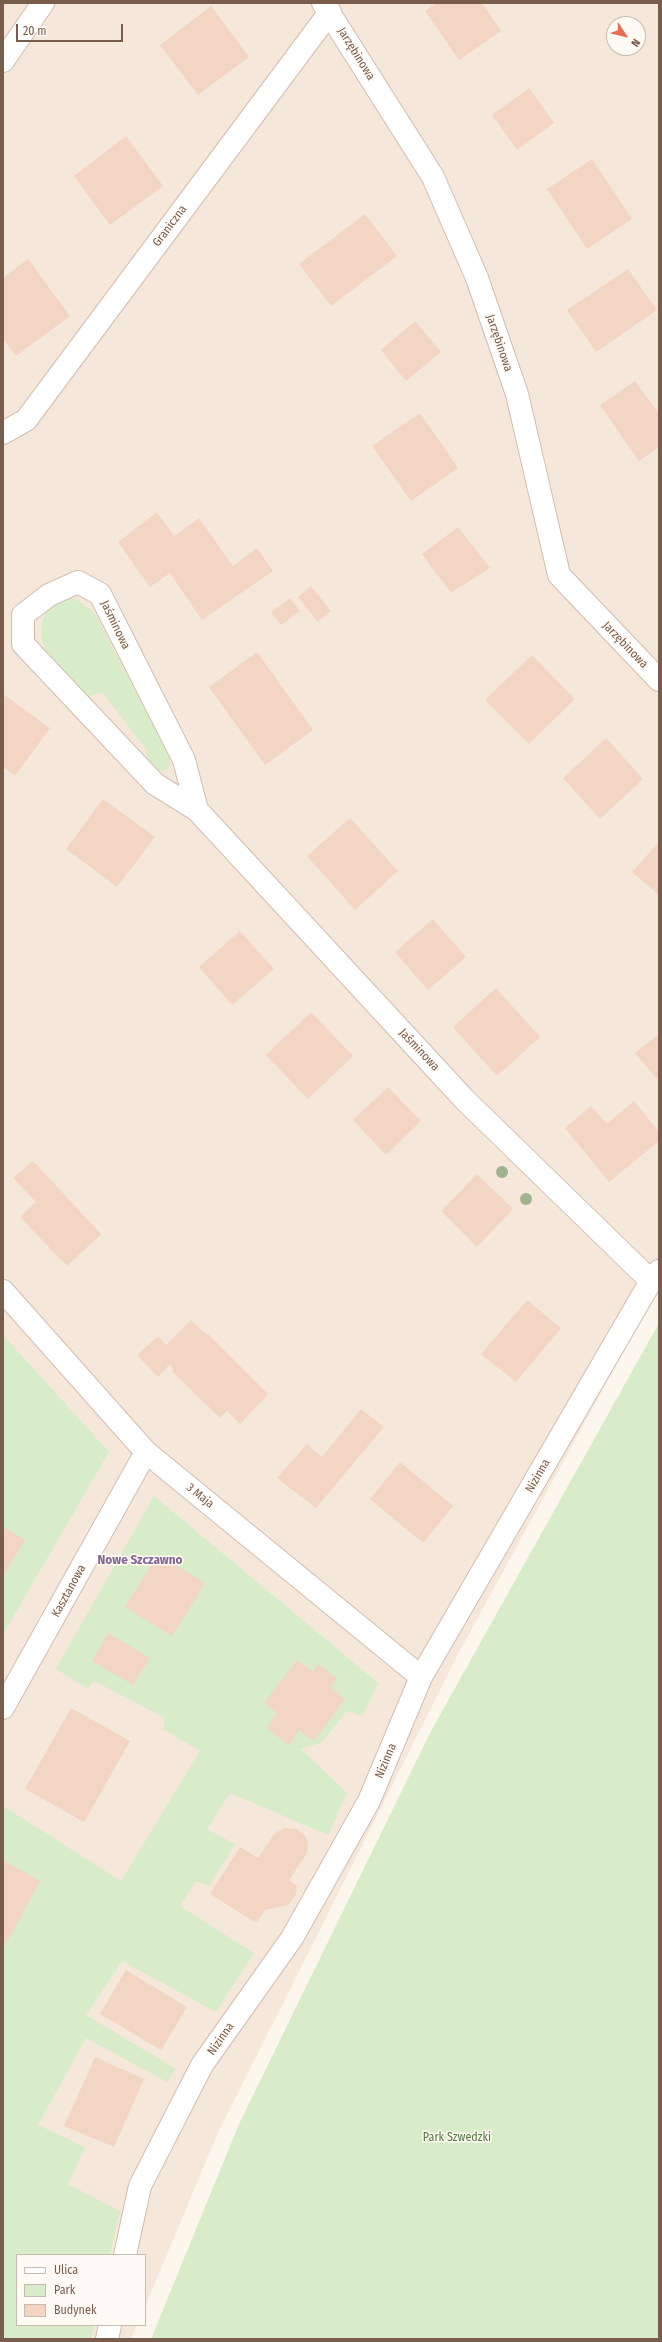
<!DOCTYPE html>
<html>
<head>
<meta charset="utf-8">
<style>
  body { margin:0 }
  #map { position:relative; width:662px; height:2342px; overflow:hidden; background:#fdf6ec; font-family:"Fira Sans Condensed",sans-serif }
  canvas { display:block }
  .frame { position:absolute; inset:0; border:4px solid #7a5c4d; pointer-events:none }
  .legend { position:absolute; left:16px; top:2254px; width:130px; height:72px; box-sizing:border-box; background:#fffaf3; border:1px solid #cabbb1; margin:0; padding:5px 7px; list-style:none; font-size:12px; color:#7a5c4d }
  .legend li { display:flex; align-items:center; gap:8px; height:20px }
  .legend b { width:20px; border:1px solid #cabbb1 }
  .north { position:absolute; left:606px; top:16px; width:40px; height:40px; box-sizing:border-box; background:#fffaf3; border:1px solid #cabbb1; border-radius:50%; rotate:125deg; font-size:11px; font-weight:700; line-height:16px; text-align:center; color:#7a5c4d }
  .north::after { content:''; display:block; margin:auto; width:14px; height:18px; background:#e76f51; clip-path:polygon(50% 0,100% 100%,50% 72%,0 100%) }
  .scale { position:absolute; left:16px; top:24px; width:107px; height:18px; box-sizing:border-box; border:2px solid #7a5c4d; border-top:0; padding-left:5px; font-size:12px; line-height:14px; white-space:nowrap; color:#7a5c4d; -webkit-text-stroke:3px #fffaf3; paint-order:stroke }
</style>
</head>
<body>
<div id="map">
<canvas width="662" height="2342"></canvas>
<div class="frame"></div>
<ul class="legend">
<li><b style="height:5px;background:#fff"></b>Ulica</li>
<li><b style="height:11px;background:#d8ecc9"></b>Park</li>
<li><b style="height:11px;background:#f3d5c3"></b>Budynek</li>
</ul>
<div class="north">N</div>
<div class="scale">20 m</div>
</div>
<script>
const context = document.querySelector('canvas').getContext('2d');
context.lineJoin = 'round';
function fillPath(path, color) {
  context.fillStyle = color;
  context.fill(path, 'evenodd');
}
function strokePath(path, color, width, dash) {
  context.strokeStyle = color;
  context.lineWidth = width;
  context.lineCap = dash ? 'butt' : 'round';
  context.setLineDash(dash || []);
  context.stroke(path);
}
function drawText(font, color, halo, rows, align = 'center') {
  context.font = font + ' "Fira Sans Condensed",sans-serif';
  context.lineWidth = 3;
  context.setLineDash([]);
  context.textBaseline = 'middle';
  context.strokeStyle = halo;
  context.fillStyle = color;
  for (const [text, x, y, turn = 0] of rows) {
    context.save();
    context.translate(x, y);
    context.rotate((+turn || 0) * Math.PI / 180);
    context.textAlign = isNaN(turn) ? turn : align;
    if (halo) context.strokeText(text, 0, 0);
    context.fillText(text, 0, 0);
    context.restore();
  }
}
fillPath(new Path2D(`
  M 3,3 L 659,3 L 659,1287 L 458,1654 L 217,2135 L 145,2307 L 145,2255 L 17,2255 L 17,2325 L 137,2325 L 131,2339 L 3,2339 ZM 614,24 L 638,24 L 638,48 L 614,48 Z`), '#f5e8da');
fillPath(new Path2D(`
  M 68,596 L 79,601 L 94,612 L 170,759 L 170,766 L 166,770 L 156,771 L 148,764 L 146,749 L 103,693 L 88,696 L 45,649 L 41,635 L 43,618 L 49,608 Z
  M 659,1323 L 659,2339 L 151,2339 L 239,2124 L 431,1731 Z
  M 3,1335 L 109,1452 L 3,1634 Z
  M 154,1496 L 378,1683 L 363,1716 L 347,1711 L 321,1743 L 301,1749 L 347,1793 L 328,1835 L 230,1793 L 207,1829 L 235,1844 L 209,1886 L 196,1881 L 180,1906 L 254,1953 L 216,2012 L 122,1961 L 86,2015 L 176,2069 L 167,2082 L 86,2038 L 38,2125 L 85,2147 L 68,2184 L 120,2211 L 110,2255 L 17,2255 L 17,2325 L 94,2325 L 91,2339 L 3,2339 L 3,1806 L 121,1881 L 200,1751 L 163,1729 L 165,1718 L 94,1681 L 88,1689 L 56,1669 Z`), '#d8ecc9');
fillPath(new Path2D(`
  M 437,3 L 482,3 L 501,31 L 459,60 L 425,11 Z
  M 211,6 L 249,57 L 198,95 L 160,45 Z
  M 529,88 L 554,123 L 517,150 L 492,115 Z
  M 126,136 L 163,186 L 110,225 L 74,176 Z
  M 592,159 L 632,219 L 587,249 L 547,189 Z
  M 365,214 L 397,256 L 331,306 L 299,264 Z
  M 28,259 L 70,316 L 16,356 L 3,339 L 3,278 Z
  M 628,269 L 657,310 L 596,352 L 567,310 Z
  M 415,321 L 441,352 L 406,381 L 381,350 Z
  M 635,381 L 659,414 L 659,447 L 639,461 L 600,405 Z
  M 420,413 L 458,468 L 411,501 L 372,446 Z
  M 157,512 L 174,536 L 199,518 L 233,566 L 257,548 L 273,571 L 202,620 L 170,573 L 150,587 L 118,542 Z
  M 458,527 L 490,568 L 451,593 L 422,554 Z
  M 311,586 L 331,611 L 318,622 L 298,597 Z
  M 290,598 L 300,611 L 281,625 L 271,612 Z
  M 257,652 L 313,730 L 265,765 L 209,687 Z
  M 532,655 L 575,699 L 529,744 L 485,700 Z
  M 3,694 L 50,728 L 15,776 L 3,767 Z
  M 606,738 L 643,779 L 600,819 L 563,778 Z
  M 103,799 L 155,837 L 117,887 L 66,849 Z
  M 350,818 L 398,871 L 355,910 L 307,856 Z
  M 659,842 L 659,895 L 632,872 Z
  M 433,919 L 466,957 L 428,990 L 395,952 Z
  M 240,931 L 274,969 L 232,1005 L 199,967 Z
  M 496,988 L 540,1037 L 497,1076 L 453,1027 Z
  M 311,1012 L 353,1056 L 308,1099 L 266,1055 Z
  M 659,1034 L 659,1081 L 635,1053 Z
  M 388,1087 L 421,1121 L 386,1155 L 353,1120 Z
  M 634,1101 L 659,1132 L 659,1141 L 609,1182 L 565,1128 L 591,1106 L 607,1124 Z
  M 33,1161 L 101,1234 L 67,1266 L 20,1217 L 36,1202 L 13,1178 Z
  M 477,1174 L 513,1209 L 477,1247 L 441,1211 Z
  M 527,1300 L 561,1328 L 516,1382 L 481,1354 Z
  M 191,1320 L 207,1335 L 208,1334 L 268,1394 L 240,1424 L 227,1411 L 220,1418 L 172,1371 L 174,1369 L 170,1364 L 158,1377 L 137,1355 L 158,1336 L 166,1345 Z
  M 361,1409 L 384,1427 L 316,1508 L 277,1478 L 307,1444 L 322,1457 Z
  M 400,1462 L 453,1506 L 423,1543 L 370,1499 Z
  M 3,1527 L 25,1540 L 3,1576 Z
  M 158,1554 L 205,1583 L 172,1636 L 125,1607 Z
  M 108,1633 L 150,1658 L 133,1685 L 92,1661 Z
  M 297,1660 L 313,1672 L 318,1664 L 337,1678 L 330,1687 L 345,1699 L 314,1741 L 299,1730 L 289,1745 L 266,1728 L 277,1713 L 264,1703 Z
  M 71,1708 L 130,1741 L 84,1822 L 25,1789 Z
  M 285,1828 L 296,1829 L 305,1835 L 308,1843 L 307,1853 L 289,1880 L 297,1886 L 296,1894 L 288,1905 L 265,1910 L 256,1923 L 210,1894 L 240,1847 L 258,1858 L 275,1833 Z
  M 3,1860 L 40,1881 L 3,1949 Z
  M 126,1970 L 187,2007 L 161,2050 L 100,2014 Z
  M 95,2057 L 144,2079 L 114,2147 L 64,2126 Z`), '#f3d5c3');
const minor = new Path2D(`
  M 323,3 L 433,177 L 477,278 L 517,394 L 559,575 L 659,680
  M 3,61 L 43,3
  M 3,433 L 26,420 L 330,12
  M 197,810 L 184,760 L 100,594 L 78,582 L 49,595 L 23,615 L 23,644 L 155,784 L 197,810 L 465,1100 L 651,1281
  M 3,1291 L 146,1452 L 421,1677
  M 3,1708 L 146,1452
  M 125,2255 L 140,2186 L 202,2065 L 292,1938 L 369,1801 L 421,1677 L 651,1281 L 659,1271
  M 107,2339 L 110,2325`);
strokePath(minor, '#d1beb0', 24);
strokePath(minor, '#fff', 22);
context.fillStyle = '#a0b28e';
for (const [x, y] of [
  [502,1172],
  [526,1199]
]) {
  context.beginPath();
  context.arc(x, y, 6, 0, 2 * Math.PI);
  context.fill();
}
drawText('12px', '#7a5c4d', '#fffaf3', [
  ["Jarzębinowa",356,54,58],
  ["Graniczna",170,226,-53],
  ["Jarzębinowa",499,343,71],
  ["Jaśminowa",115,625,64],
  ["Jarzębinowa",625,645,46],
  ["Jaśminowa",419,1050,47],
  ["Nizinna",538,1476,-60],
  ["3 Maja",200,1496,39],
  ["Kasztanowa",69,1591,-61],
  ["Nizinna",386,1761,-67],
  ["Nizinna",221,2039,-55]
]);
drawText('12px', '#537a41', '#fffaf3', [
  ["Park Szwedzki",457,2138]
]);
drawText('bold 13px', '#846695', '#fffaf3', [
  ["Nowe Szczawno",140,1560]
]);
</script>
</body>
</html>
